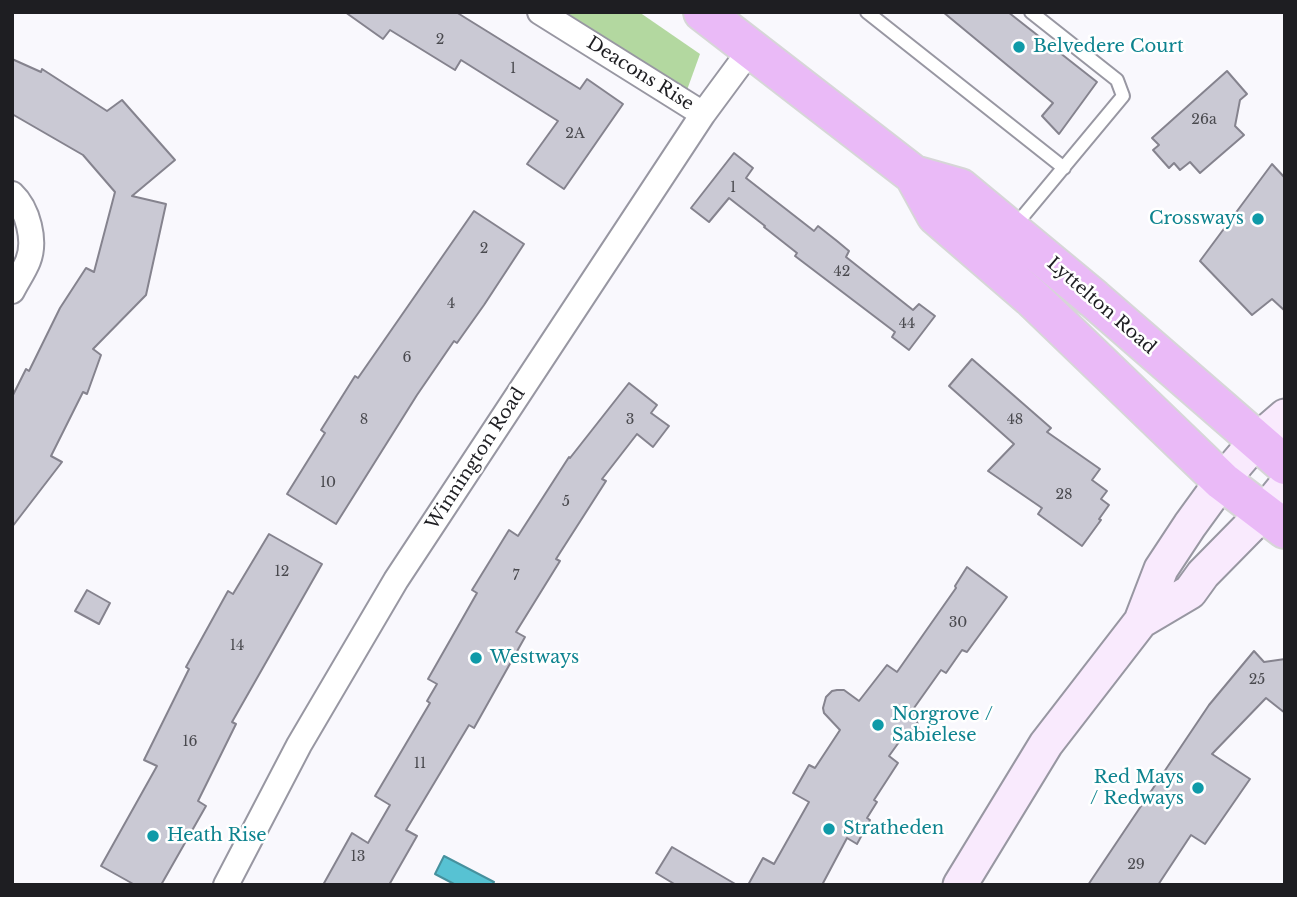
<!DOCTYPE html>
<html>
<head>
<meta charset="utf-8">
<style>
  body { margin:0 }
  #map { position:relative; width:1297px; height:897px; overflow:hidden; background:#f9f8fd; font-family:"Libre Baskerville",serif }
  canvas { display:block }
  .frame { position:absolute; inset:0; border:14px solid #1e1e22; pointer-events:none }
</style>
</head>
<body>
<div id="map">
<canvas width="1297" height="897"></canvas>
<div class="frame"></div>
</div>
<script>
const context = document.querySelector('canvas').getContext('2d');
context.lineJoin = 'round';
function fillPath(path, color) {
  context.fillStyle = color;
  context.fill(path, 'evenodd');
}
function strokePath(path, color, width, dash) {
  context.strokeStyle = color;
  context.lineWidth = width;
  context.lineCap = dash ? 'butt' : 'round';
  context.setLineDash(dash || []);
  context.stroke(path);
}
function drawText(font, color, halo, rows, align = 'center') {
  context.font = font + ' "Libre Baskerville",serif';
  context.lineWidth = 5;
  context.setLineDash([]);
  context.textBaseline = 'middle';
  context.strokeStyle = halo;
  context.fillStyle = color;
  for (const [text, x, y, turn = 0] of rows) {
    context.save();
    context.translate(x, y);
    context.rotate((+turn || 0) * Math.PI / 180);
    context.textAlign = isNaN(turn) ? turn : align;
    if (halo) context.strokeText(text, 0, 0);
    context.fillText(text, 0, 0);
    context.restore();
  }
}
fillPath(new Path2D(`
  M 563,12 L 639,12 L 700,54 L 687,90 Z`), '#b3d8a0');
const water = new Path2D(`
  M 444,856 L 494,882 L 492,885 L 456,885 L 435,874 Z`);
fillPath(water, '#57c2d3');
strokePath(water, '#46919e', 2);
const building = new Path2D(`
  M 345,12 L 456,12 L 580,89 L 587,79 L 623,104 L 564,189 L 527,164 L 558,121 L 461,60 L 455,70 L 390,30 L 383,39 Z
  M 943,12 L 1008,12 L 1097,82 L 1059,134 L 1042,116 L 1053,103 Z
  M 12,59 L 41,72 L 42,69 L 107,111 L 122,100 L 175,160 L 132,196 L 166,204 L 146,295 L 93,349 L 101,355 L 87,394 L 83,392 L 51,456 L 62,462 L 12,527 L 12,397 L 26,369 L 29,371 L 60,308 L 86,268 L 94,272 L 115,192 L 83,155 L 12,114 Z
  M 1227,71 L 1247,94 L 1240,100 L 1235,126 L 1244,135 L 1200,173 L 1190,162 L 1180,170 L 1174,163 L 1169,168 L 1153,150 L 1159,145 L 1152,138 Z
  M 734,153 L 753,168 L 746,178 L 814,231 L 818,226 L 837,241 L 849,251 L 846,257 L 913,310 L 919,304 L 935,316 L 909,350 L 892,337 L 895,332 L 795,256 L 797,253 L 764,227 L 765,226 L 729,198 L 709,222 L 691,208 Z
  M 1272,164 L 1285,178 L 1285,311 L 1272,299 L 1252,315 L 1200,261 Z
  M 474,211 L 524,244 L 484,305 L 457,343 L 454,341 L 417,395 L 336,524 L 287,494 L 325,433 L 321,430 L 355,376 L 358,378 Z
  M 972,359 L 1051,428 L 1047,432 L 1100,469 L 1092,480 L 1107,491 L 1101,499 L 1109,505 L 1099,519 L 1101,520 L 1082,546 L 1038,514 L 1042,508 L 988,471 L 1014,444 L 949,386 Z
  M 629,383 L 657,405 L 651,413 L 669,426 L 653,447 L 637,434 L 602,479 L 606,481 L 556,559 L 560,561 L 516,632 L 525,637 L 474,728 L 469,725 L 406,830 L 417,836 L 389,885 L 323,885 L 352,833 L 368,843 L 390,805 L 375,796 L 430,703 L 427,701 L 437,684 L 428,679 L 477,593 L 472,590 L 509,530 L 518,536 L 569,457 L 570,458 Z
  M 269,534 L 322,564 L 232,722 L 236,724 L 198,801 L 206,806 L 161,885 L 135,885 L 101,866 L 157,766 L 144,760 L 189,669 L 186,667 L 228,591 L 233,594 Z
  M 967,567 L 1007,597 L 967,652 L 962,650 L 946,673 L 941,670 L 914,708 L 919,730 L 907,731 L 889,756 L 898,763 L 874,800 L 877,802 L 867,818 L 870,820 L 857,844 L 847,838 L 822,885 L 748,885 L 763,858 L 774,864 L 809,802 L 793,793 L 809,765 L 815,768 L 840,730 L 824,713 L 823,708 L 826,697 L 832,691 L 837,690 L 844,690 L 859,701 L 887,665 L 897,672 L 956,588 L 955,586 Z
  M 87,590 L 110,603 L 99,624 L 75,611 Z
  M 1254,651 L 1264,662 L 1285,659 L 1285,713 L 1266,698 L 1212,754 L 1250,779 L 1205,844 L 1191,835 L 1158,885 L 1088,885 L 1209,705 Z
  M 672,847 L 737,885 L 676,885 L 656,873 Z`);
fillPath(building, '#cac9d4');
strokePath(building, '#85838e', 2);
const lane = new Path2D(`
  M 867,12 L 1064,168
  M 1014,227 L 1123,96 L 1117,80 L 1031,12`);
const street = new Path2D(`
  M 540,12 L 703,114
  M 12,194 C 28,209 36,241 28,261 C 24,271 17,281 12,291
  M 226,885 L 299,745 L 396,580 L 703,114 L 751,49`);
const secondary = new Path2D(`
  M 1141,621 L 1190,592 L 1203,574 L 1264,512 L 1285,486
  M 960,885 L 1046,744 L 1141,621 L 1161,569 L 1190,525 L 1222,481 L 1256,441 L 1285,416`);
const highway = new Path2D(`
  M 703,12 L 914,175 L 960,188 L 1094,299 L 1285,465
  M 914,175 L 936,215 L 1031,297 L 1222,481 L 1285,529`);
strokePath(lane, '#9897a2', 16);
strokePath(street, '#9897a2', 28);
strokePath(secondary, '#9897a2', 37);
strokePath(highway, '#d6d6d7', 42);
strokePath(lane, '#fff', 12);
strokePath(street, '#fff', 24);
strokePath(secondary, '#f9eafd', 33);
strokePath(highway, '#eabaf7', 38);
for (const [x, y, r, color] of [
  [1019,47,7,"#0f9aa8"],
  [1258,219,7,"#0f9aa8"],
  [476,658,7,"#0f9aa8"],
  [878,725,7,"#0f9aa8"],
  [1198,788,7,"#0f9aa8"],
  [829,829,7,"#0f9aa8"],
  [153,836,7,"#0f9aa8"]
]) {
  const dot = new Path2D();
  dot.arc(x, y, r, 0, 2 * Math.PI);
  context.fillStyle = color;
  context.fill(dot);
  strokePath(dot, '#fff', 2.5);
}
drawText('14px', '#49494e', null, [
  ["2",440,40],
  ["1",513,69],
  ["26a",1204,120],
  ["2A",575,134],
  ["1",733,188],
  ["2",484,249],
  ["42",842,272],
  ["4",451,304],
  ["44",907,324],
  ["6",407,358],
  ["8",364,420],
  ["3",630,420],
  ["48",1015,420],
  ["10",328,483],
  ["28",1064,495],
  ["5",566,502],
  ["12",282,572],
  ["7",516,576],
  ["30",958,623],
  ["14",237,646],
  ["25",1257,680],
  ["16",190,742],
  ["11",420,764],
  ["13",358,857],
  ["29",1136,865]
]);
drawText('18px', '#0d838f', '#fff', [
  ["Belvedere Court",1033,47],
  ["Crossways",1244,219,"right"],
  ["Westways",490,658],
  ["Norgrove /",892,715],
  ["Sabielese",892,736],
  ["Red Mays",1184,778,"right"],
  ["/ Redways",1184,799,"right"],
  ["Stratheden",843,829],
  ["Heath Rise",167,836]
], 'left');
drawText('18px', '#1e1e22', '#fff', [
  ["Deacons Rise",640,74,32],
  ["Lyttelton Road",1101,306,41],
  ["Winnington Road",476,459,-57]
]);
</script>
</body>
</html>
